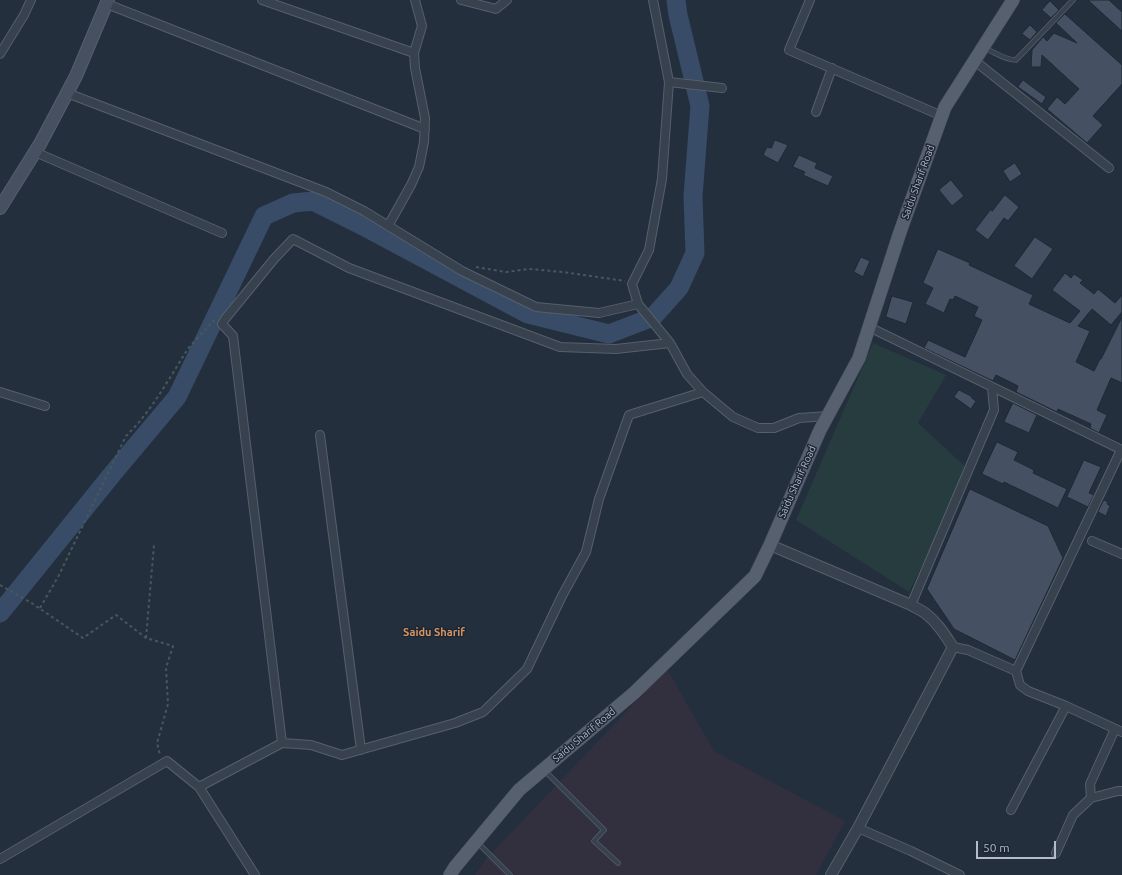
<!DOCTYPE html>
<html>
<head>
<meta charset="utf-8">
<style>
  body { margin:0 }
  #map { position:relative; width:1122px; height:875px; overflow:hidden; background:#242f3e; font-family:Ubuntu,sans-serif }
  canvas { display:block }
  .scale { position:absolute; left:976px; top:841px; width:80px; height:18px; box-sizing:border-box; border:2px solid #b4bcc9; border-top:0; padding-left:5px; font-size:12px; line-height:14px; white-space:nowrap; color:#b4bcc9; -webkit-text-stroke:3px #1d2633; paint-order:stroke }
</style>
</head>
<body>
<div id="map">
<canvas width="1122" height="875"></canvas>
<div class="scale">50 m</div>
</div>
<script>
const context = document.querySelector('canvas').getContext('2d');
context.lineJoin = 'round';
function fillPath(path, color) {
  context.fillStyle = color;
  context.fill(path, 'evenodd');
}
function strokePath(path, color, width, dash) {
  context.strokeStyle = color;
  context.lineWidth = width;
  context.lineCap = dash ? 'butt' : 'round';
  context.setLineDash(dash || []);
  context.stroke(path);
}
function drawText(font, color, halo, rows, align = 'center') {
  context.font = font + ' Ubuntu,sans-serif';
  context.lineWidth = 3;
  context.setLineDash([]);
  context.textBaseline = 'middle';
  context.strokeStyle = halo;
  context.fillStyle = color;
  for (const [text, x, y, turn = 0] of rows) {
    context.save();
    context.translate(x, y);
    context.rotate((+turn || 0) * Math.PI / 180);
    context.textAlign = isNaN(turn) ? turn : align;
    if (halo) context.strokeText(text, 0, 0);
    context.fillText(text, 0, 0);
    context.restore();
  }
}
fillPath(new Path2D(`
  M 667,669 L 714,751 L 845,821 L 816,875 L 475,875 L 487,858 Z`), '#32303f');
fillPath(new Path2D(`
  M 873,343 L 946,375 L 918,423 L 970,471 L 909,592 L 796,520 Z`), '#263c3f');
strokePath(new Path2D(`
  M 0,613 L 114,472 L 177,397 L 264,216 L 293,203 L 313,201 L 367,228 L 528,314 L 609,334 L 653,317 L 679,288 L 695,253 L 693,196 L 700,106 L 678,15 L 676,0`), '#394c67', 19);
const building = new Path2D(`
  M 1088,0 L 1109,0 L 1122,12 L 1122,31 Z
  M 1050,1 L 1059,10 L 1051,18 L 1042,10 Z
  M 1065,14 L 1122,65 L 1122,84 L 1093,116 L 1103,125 L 1087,143 L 1047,109 L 1057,97 L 1065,104 L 1079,89 L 1042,55 L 1041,67 L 1031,67 L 1032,50 L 1043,37 L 1047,41 L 1054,33 L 1077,43 L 1056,23 Z
  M 1030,25 L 1037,32 L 1030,40 L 1022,34 Z
  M 1023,80 L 1046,97 L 1042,104 L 1018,87 Z
  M 775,140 L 788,145 L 778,163 L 763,155 L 767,147 L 771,148 Z
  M 799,155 L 817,163 L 815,168 L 833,176 L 828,186 L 803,175 L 805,172 L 793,167 Z
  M 1015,163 L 1022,174 L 1010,182 L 1003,171 Z
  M 951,180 L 964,196 L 952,206 L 939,190 Z
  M 1005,195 L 1019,207 L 1008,221 L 1004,218 L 988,240 L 975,230 L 991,209 L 992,211 Z
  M 1035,237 L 1053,249 L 1032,279 L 1014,266 Z
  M 938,249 L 970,263 L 969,265 L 1033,295 L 1029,304 L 1070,323 L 1080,311 L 1052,290 L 1065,273 L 1071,278 L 1074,274 L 1083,280 L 1080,283 L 1094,294 L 1098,289 L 1115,303 L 1122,295 L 1122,312 L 1111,325 L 1092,309 L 1078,326 L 1090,331 L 1076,362 L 1094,371 L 1100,359 L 1101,359 L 1122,317 L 1122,383 L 1111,378 L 1097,410 L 1107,415 L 1099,433 L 1090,428 L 1091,424 L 1058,409 L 1057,412 L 1016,392 L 1018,386 L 996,375 L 993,381 L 924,348 L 928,340 L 965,357 L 982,320 L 974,316 L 978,307 L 955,296 L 953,300 L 950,299 L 944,313 L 925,304 L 933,288 L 923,283 Z
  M 861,257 L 870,261 L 863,277 L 854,272 Z
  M 892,296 L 913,302 L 906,324 L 886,317 Z
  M 959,390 L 971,396 L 972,398 L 976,401 L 971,409 L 954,397 Z
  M 1013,403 L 1037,415 L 1029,433 L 1004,422 Z
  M 997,442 L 1018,452 L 1014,460 L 1034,470 L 1033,473 L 1067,489 L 1058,508 L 1004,482 L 1003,484 L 982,474 Z
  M 1084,460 L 1101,467 L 1089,493 L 1094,495 L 1088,507 L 1067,497 Z
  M 970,489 L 1048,526 L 1063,558 L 1015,660 L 954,629 L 927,589 Z
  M 1104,500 L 1108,502 L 1107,504 L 1110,506 L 1106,516 L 1098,512 Z`);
fillPath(building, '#455162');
strokePath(building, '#1f2835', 1);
const service = new Path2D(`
  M 984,48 C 995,52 1004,60 1016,60 L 1073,0
  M 545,771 L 604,830 L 594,841 L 618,863
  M 478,843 L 510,875`);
const minor = new Path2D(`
  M 262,0 L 414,53
  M 461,0 L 496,9 L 507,0
  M 810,0 L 789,50 L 942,116
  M 107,4 L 425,129
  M 0,54 L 24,15 L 31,0
  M 975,61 L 1109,168
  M 669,82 L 722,88
  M 67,93 L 326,192 L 364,211 L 462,271 L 536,307 L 599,313 L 638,304 L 632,284 L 649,250 L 662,179 L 669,82 L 653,0
  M 816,112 L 832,68
  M 35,152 L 222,233
  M 388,226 L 411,185 L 419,167 L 424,142 L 425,118 L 415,68 L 414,53 L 422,26 L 415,0
  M 638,304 L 670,343
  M 869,327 L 1122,450
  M 0,392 L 45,406
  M 320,435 L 361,750
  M 1121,450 L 1016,671 L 1020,685 L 1028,691 L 1066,706 L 1122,732
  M 1092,541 L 1122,554
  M 911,605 L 994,410 L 992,387
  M 953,647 L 968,650 L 1016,671
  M 282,743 L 233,336 L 222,324 L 225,319 L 274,259 L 293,239 L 349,268 L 560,347 L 616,349 L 670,343 L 687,374 L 703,392 L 733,417 L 758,428 L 774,428 L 799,418 L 828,416
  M 199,787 L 282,743 L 311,745 L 342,755 L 455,723 L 483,712 L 527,669 L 562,596 L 586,552 L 599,499 L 629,415 L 703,392
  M 1091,798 L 1090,784 L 1115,729
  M 1011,810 L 1066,706
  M 858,828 L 911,851 L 960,875
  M 1056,853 L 1073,815 L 1091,798 L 1118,791 L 1122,791
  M 0,859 L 167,761 L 199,787 L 255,875`);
const tertiary = new Path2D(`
  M 770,545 L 911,605 C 916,608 921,610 925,613 C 937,622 945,635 953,647 L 858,828 L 831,875`);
const secondary = new Path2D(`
  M 0,208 L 40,144 L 76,76 L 108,0`);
const primary = new Path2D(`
  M 450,875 L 455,867 L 519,790 L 634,693 L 755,576 L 770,545 L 820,430 L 859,358 L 900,232 L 945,107 L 1013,0`);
strokePath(service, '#565f6c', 5.5);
strokePath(minor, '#565f6c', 10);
strokePath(tertiary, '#565f6c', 12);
strokePath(secondary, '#565f6c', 14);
strokePath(primary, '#414a57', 14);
strokePath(new Path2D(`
  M 476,267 L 506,272 L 529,269 L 563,272 L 625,281
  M 0,585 L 33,604 L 83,638 L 116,615 L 146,638 L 173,646 L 166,668 L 168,704 L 157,743 L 160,755
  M 40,608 L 58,577 L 126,436 C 150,413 167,382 184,355 C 191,343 205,331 214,320
  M 146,638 L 154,545`), '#44595c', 2, [3, 3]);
strokePath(service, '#38414e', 4);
strokePath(minor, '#38414e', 8);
strokePath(tertiary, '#38414e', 10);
strokePath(secondary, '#465061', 12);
strokePath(primary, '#56606e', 13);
drawText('10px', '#b4bcc9', '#1d2633', [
  ["Saidu Sharif Road",918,182,-70],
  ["Saidu Sharif Road",797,482,-66],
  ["Saidu Sharif Road",584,735,-40]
]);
drawText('bold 11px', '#d59563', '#1d2633', [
  ["Saidu Sharif",434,632]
]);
</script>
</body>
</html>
